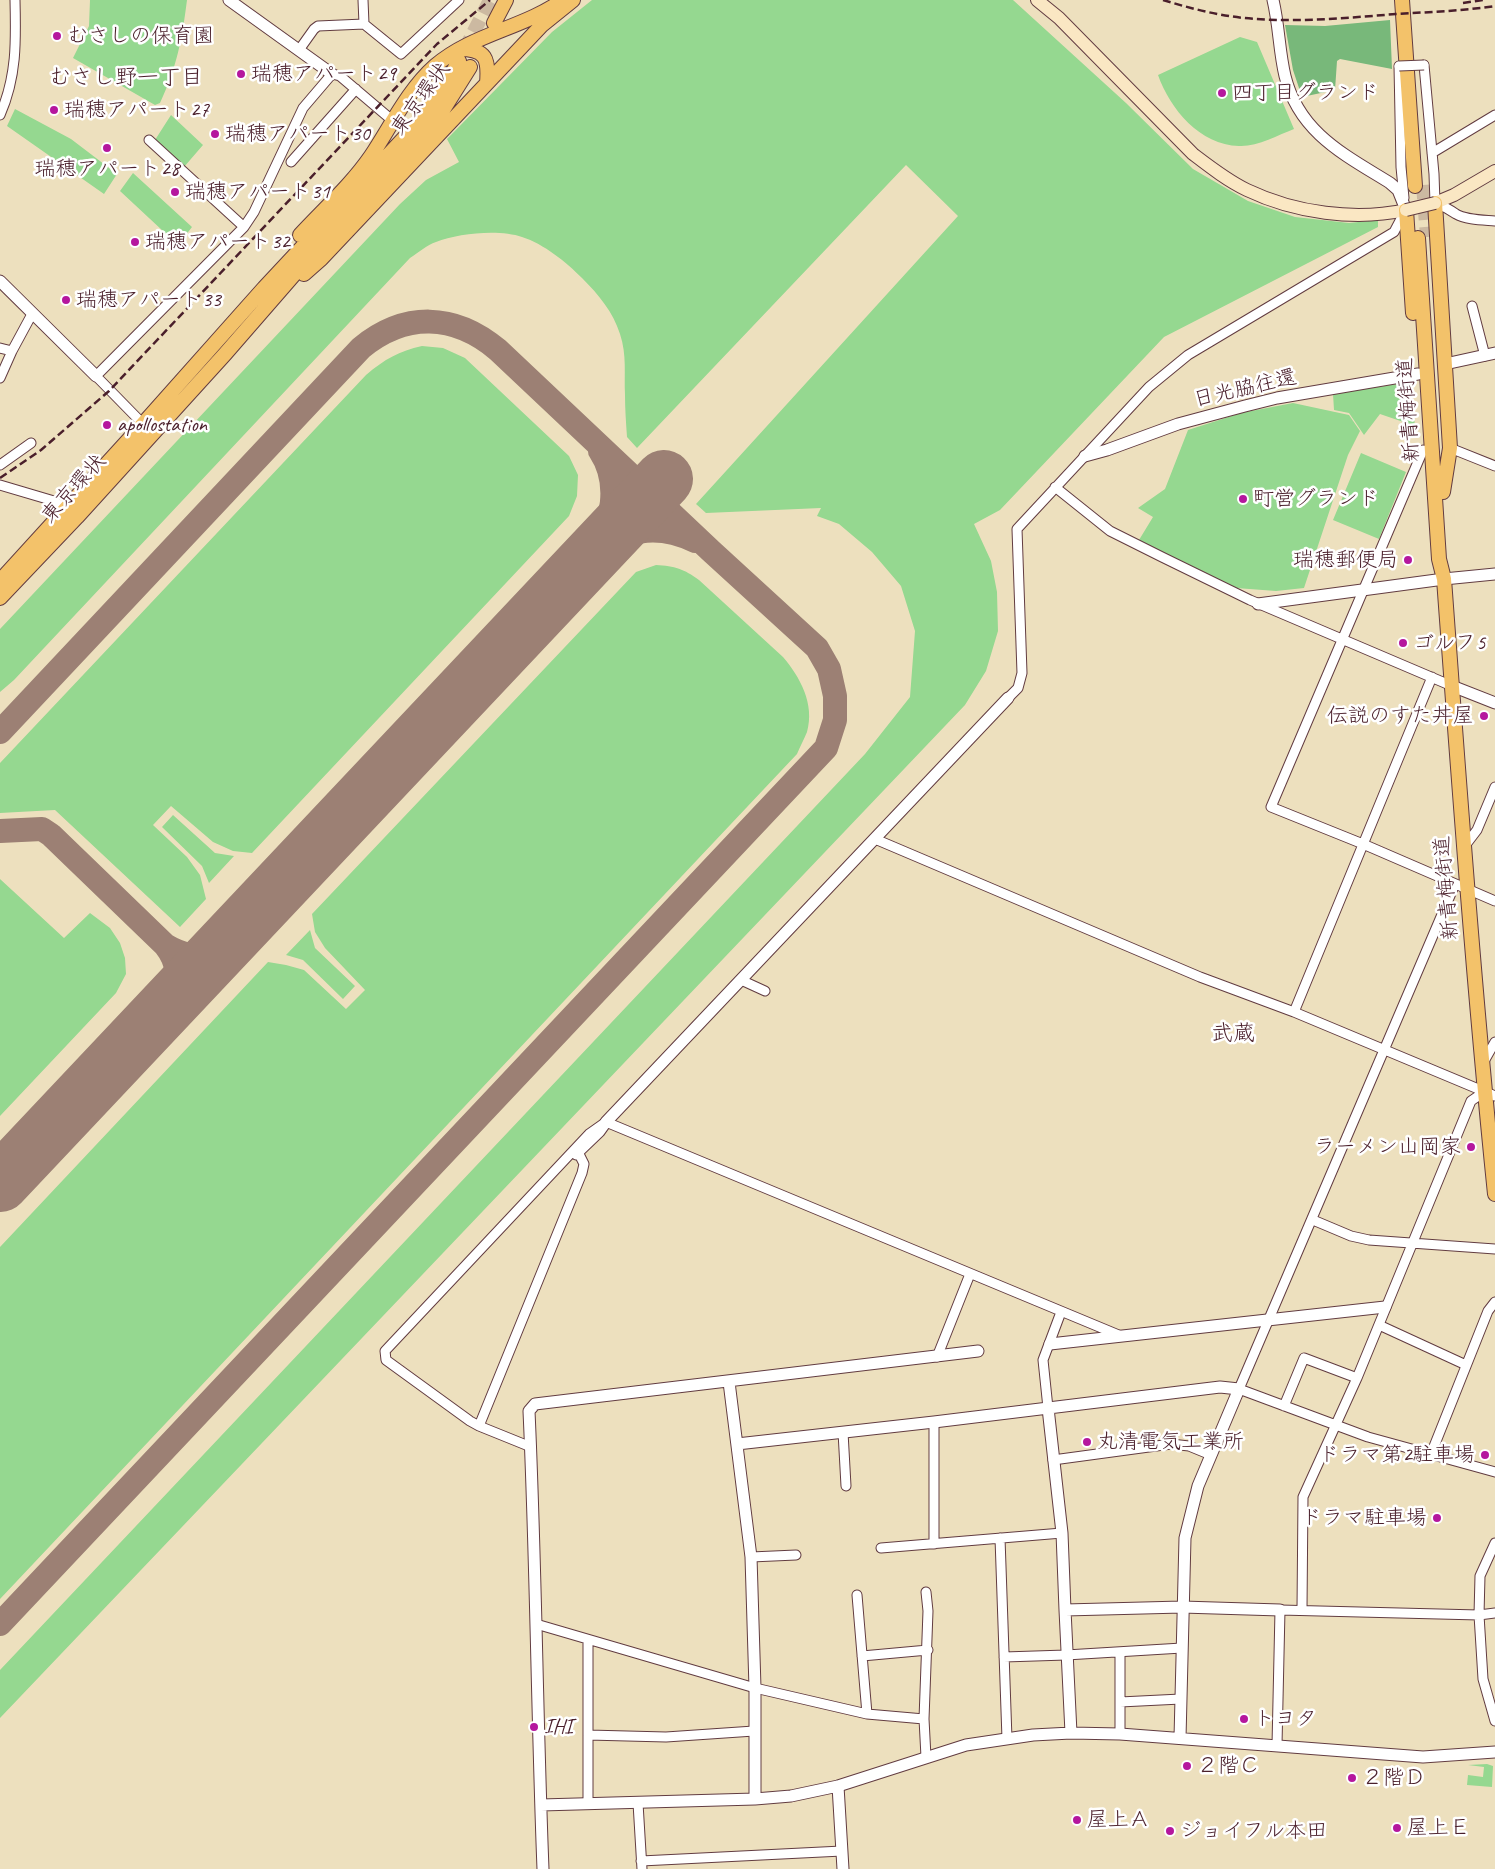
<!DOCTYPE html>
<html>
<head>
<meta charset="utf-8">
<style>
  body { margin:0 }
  canvas { display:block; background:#ede0be }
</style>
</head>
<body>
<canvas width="1495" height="1869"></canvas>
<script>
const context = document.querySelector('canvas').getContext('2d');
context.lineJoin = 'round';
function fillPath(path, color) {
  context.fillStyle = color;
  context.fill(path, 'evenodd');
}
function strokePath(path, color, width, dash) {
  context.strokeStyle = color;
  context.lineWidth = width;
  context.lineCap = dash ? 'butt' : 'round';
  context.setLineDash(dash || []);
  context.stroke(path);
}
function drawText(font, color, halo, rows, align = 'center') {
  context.font = font + ' Caveat,"Klee One",sans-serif';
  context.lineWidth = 5;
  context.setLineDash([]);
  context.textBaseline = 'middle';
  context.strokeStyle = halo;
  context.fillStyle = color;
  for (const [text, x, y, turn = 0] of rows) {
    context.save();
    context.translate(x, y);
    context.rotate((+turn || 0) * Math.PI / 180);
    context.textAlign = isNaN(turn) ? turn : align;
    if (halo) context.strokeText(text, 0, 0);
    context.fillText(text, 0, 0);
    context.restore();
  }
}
fillPath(new Path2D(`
  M 90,0 L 187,0 C 182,39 177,67 160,103 L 155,105 L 73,58 L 89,26 Z
  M 592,0 L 1013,0 L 1126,103 L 1193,169 L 1248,201 L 1295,217 L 1349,223 L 1378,220 L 1378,227 L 1164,337 L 1000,510 L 974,524 L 991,561 L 997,592 L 998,631 L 986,671 L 965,705 L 0,1718 L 0,1670 L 865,754 L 910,697 L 915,631 L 901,586 L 872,552 L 839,524 L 817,516 L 821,508 L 706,513 L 696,504 L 958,216 L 906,165 L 637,448 L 627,437 C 626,423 625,409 625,395 C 624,374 627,355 620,334 C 613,312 599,295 582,278 C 566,262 544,244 522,237 C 500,229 458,233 436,242 C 427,245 418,253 410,258 L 14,680 L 0,692 L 0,629 L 400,204 L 426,180 L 459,162 L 447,139 L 552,32 Z
  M 1240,37 L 1257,42 L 1294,129 C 1278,135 1257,147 1239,146 C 1200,145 1170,109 1158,75 Z
  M 15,109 L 71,139 L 117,174 L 104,194 L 7,126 Z
  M 171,115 L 203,145 L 184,167 L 155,140 Z
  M 133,173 L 192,227 L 178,245 L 120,191 Z
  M 422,346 L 443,348 L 465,358 L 569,456 L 578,475 L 577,496 L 569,516 L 252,853 L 233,851 L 213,842 L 171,806 L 153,825 L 187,857 L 200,875 L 206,899 L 180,927 L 55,810 L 0,813 L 0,763 L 366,375 C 385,359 399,351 422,346 Z
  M 1410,382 L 1415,426 L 1380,414 L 1364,435 L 1349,413 L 1334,410 L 1333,394 Z
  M 1293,403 L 1349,415 L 1360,431 L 1348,455 L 1304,588 L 1276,591 L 1236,588 L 1139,540 L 1153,517 L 1138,508 L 1165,489 L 1188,430 L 1241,413 Z
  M 1361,453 L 1406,472 L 1379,539 L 1333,520 Z
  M 656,565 C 675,566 684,569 699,580 L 783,657 C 800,677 815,704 807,732 C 804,739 800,747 797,754 L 0,1599 L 0,1247 L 268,962 L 286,965 L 304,970 L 346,1009 L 365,990 L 325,948 L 315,932 L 312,914 L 636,572 Z
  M 173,815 L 215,853 L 234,856 L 209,883 L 202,866 L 162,827 Z
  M 0,879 L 64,938 L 90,913 L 110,928 L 120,943 L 125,958 L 126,974 L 116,993 L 0,1116 Z
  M 310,930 L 315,948 L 355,986 L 343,999 L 303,960 L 286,955 Z
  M 1487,1764 L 1493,1766 L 1492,1787 L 1467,1785 L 1468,1775 L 1483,1777 L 1484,1767 L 1468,1765 Z`), '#95d890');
fillPath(new Path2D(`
  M 1390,20 L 1392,69 L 1340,59 L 1337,61 L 1335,90 L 1302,97 L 1293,70 L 1285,25 L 1325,26 Z`), '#78b87a');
strokePath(new Path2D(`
  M 593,553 C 613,523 621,483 600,451
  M 590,557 C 623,530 655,522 695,541
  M 0,732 L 361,348 C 405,312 454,313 498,350 L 711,551 L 817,648 L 829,669 L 835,696 L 835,720 L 826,748 L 0,1624
  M 0,831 L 42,829 L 51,835 L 165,945 C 180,964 179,980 171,1002
  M 165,945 C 183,956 200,959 219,950`), '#9c8074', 24);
strokePath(new Path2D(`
  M 0,1183 L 664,479`), '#9c8074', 58);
strokePath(new Path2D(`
  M 1423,185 L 1427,237`), '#ccb9a1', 14, [14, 7]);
strokePath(new Path2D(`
  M 464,51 L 490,0`), '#ccb9a1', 14, [14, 7]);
const minor = new Path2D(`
  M 363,0 L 364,24
  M 299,50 L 314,29 L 318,26 L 364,24 L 401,54 L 459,0
  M 1424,65 L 1434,174 L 1435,203 C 1443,206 1449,209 1456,214 C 1466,220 1484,220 1495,221
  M 1399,66 L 1401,167 L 1404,198
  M 0,115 C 17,76 16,41 15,0
  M 149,140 L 244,227
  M 1432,153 L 1495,115
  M 291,162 L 356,89
  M 1472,306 L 1485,356
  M 0,348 L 12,351
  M 0,378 L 12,351 L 32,314
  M 143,424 L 96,376 L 244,227 L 254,212 L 303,108 L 332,74 L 340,76 L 393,121
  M 1450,448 L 1495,466
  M 1423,450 L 1271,807 L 1363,844 L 1495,901
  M 0,465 L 31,443
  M 0,485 L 54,501 L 69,511
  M 1055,487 L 1110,531 L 1162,557 L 1250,600 L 1452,686
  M 1008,698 L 1018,688 L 1022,673 L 1017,529 L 1149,387 L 1188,355 L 1394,232 L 1404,213
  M 875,839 L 1200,977 L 1294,1012 L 1495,1096
  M 1464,847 L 1477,830 L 1495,787
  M 1455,884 L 1239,1389 L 1368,1437 L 1495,1472
  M 741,980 L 765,991
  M 1294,1012 L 1432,677
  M 1483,1063 L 1495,1042
  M 606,1122 L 1121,1336
  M 576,1155 L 600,1132 L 605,1125
  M 1313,1220 L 1351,1236 L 1369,1240 L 1495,1249
  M 1379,1325 L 1466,1365
  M 937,1357 L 970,1274
  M 1284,1406 L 1304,1358 L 1357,1378
  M 1048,1408 L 1043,1360 L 1061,1312
  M 934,1422 L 934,1544
  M 479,1426 L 582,1173 L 584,1164 L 576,1148
  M 843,1432 L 846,1486
  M 531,1447 L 479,1426 L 470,1421 L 386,1360 L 385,1351 L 589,1134 L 606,1122
  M 1431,1454 L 1488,1311 L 1495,1302
  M 1053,1460 L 1171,1444 L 1189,1446 L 1211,1455
  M 1000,1538 L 1007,1739
  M 1495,1543 L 1480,1576 L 1479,1615 L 1483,1679 L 1495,1721
  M 881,1548 L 1062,1533
  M 751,1557 L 796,1555
  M 926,1592 L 928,1611 L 924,1719 L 926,1757
  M 857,1595 L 867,1714
  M 1302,1609 L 1303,1497 L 1357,1378 L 1471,1101 L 1484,1092
  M 536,1624 L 755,1688 L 867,1714 L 924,1719
  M 862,1656 L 928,1650
  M 1004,1657 L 1066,1655 L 1182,1648
  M 1120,1702 L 1181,1699
  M 1120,1734 L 1120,1652
  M 588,1735 L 666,1737 L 754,1731
  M 1277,1745 L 1280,1610 L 1479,1615 L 1495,1613
  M 638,1803 L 642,1869
  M 588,1804 L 588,1640
  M 641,1861 L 842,1851`);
const tertiary = new Path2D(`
  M 229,0 L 332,74
  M 1273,0 C 1279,25 1279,51 1285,76 C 1299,133 1345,155 1390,183 L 1398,190 L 1406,210
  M 0,281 L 96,376
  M 1445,364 L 1495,353
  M 1085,456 L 1107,450 L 1178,424 L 1245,406 L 1277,398 L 1418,374
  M 1258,604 L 1444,579 L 1495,574
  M 1452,686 L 1495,703
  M 606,1122 L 1008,698
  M 1050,1344 L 1385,1307
  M 729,1382 L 751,1557 L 755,1688 L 755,1799
  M 1048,1408 L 1062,1533 L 1065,1610
  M 737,1444 L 934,1422 L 1220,1387 L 1239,1389 L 1198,1486 L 1185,1538 L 1180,1738
  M 1071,1733 L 1065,1610 L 1182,1607 L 1280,1610
  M 838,1786 L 843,1869
  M 541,1805 L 755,1799 L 791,1796 L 838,1786 L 966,1745 L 1033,1735 L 1071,1733 L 1120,1734 L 1423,1757 L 1495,1752
  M 543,1869 C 537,1717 536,1564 529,1411 L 535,1404 L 978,1351`);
const secondary = new Path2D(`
  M 1037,0 L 1059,18 L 1193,154 C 1210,167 1228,181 1247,190 C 1295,213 1355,221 1406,210
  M 1435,203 L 1454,195 L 1495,171`);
const primary = new Path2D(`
  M 1402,0 L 1415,186
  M 1435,203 L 1450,448 L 1443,492
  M 1406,210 L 1413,313
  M 1418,238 L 1439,559 L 1444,579 C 1459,784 1474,989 1495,1194`);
const trunk = new Path2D(`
  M 494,23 L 506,0
  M 460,49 C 486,49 489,59 487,83
  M 300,235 C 324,209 351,185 371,156 C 391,126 408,90 435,66 C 472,34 524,28 563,0
  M 304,274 L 321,259 L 542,25 L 573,0
  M 0,581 L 143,424 L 264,288 L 419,122 L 447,82 L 459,61
  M 0,598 L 77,517 L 225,354 L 312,254 L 420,139 L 438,118 L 470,67`);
strokePath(minor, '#623c41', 11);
strokePath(tertiary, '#623c41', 13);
strokePath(secondary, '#623c41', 14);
strokePath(primary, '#623c41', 16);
strokePath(trunk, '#623c41', 16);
strokePath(minor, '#fff', 9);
strokePath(tertiary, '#fff', 11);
strokePath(secondary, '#fae7c3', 12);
strokePath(primary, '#f3c26a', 14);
strokePath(trunk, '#f3c26a', 14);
strokePath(new Path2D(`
  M 1163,0 C 1189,8 1216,15 1244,18 C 1295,23 1346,18 1396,14 C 1429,12 1462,11 1495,6
  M 1463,3 L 1483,0
  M 0,478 L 41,450 L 109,391 L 437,44 L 490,0`), '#4a1f2b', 2.5, [8, 4]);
const minorBridge = new Path2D(`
  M 1399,66 L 1424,65`);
const secondaryBridge = new Path2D(`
  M 1406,210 L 1435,203`);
strokePath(minorBridge, '#623c41', 11, []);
strokePath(secondaryBridge, '#623c41', 14, []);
strokePath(minorBridge, '#fff', 9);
strokePath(secondaryBridge, '#fae7c3', 12);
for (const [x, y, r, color] of [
  [57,36,5,"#b5179e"],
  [241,74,5,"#b5179e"],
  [1222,93,5,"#b5179e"],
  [54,110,5,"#b5179e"],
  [215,134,5,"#b5179e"],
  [107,148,5,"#b5179e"],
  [175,192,5,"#b5179e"],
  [135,242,5,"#b5179e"],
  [66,300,5,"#b5179e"],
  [107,425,5,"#b5179e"],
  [1243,499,5,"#b5179e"],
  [1408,560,5,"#b5179e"],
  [1403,643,5,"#b5179e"],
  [1484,716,5,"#b5179e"],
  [1471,1147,5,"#b5179e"],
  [1087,1442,5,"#b5179e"],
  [1485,1455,5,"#b5179e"],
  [1437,1518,5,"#b5179e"],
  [1244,1719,5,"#b5179e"],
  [534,1727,5,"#b5179e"],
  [1187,1766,5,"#b5179e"],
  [1352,1778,5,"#b5179e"],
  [1077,1820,5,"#b5179e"],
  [1397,1828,5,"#b5179e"],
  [1170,1831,5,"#b5179e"]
]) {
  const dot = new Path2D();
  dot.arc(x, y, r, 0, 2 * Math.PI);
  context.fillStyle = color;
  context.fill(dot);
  strokePath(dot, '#fff', 2);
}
drawText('21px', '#4a1f2b', '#fff', [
  ["むさしの保育園",67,36],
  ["瑞穂アパート29",251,74],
  ["四丁目グランド",1232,93],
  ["瑞穂アパート27",64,110],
  ["瑞穂アパート30",225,134],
  ["瑞穂アパート28",107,169,"center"],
  ["瑞穂アパート31",185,192],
  ["瑞穂アパート32",145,242],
  ["瑞穂アパート33",76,300],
  ["apollostation",117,425],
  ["町営グランド",1253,499],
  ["瑞穂郵便局",1398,560,"right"],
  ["ゴルフ5",1413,643],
  ["伝説のすた丼屋",1474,716,"right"],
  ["ラーメン山岡家",1461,1147,"right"],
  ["丸清電気工業所",1097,1442],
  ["ドラマ第2駐車場",1475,1455,"right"],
  ["ドラマ駐車場",1427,1518,"right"],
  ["トヨタ",1254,1719],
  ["IHI",544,1727],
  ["２階Ｃ",1197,1766],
  ["２階Ｄ",1362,1778],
  ["屋上Ａ",1087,1820],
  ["屋上Ｅ",1407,1828],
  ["ジョイフル本田",1180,1831]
], 'left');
drawText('21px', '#4a1f2b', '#fff', [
  ["東京環状",421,99,-54],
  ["日光脇往還",1245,389,-13],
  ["新青梅街道",1409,410,-94],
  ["東京環状",74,489,-48],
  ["新青梅街道",1447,888,-95]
]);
drawText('22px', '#4a1f2b', '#fff', [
  ["むさし野一丁目",126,78],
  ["武蔵",1233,1034]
]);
</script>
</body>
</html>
